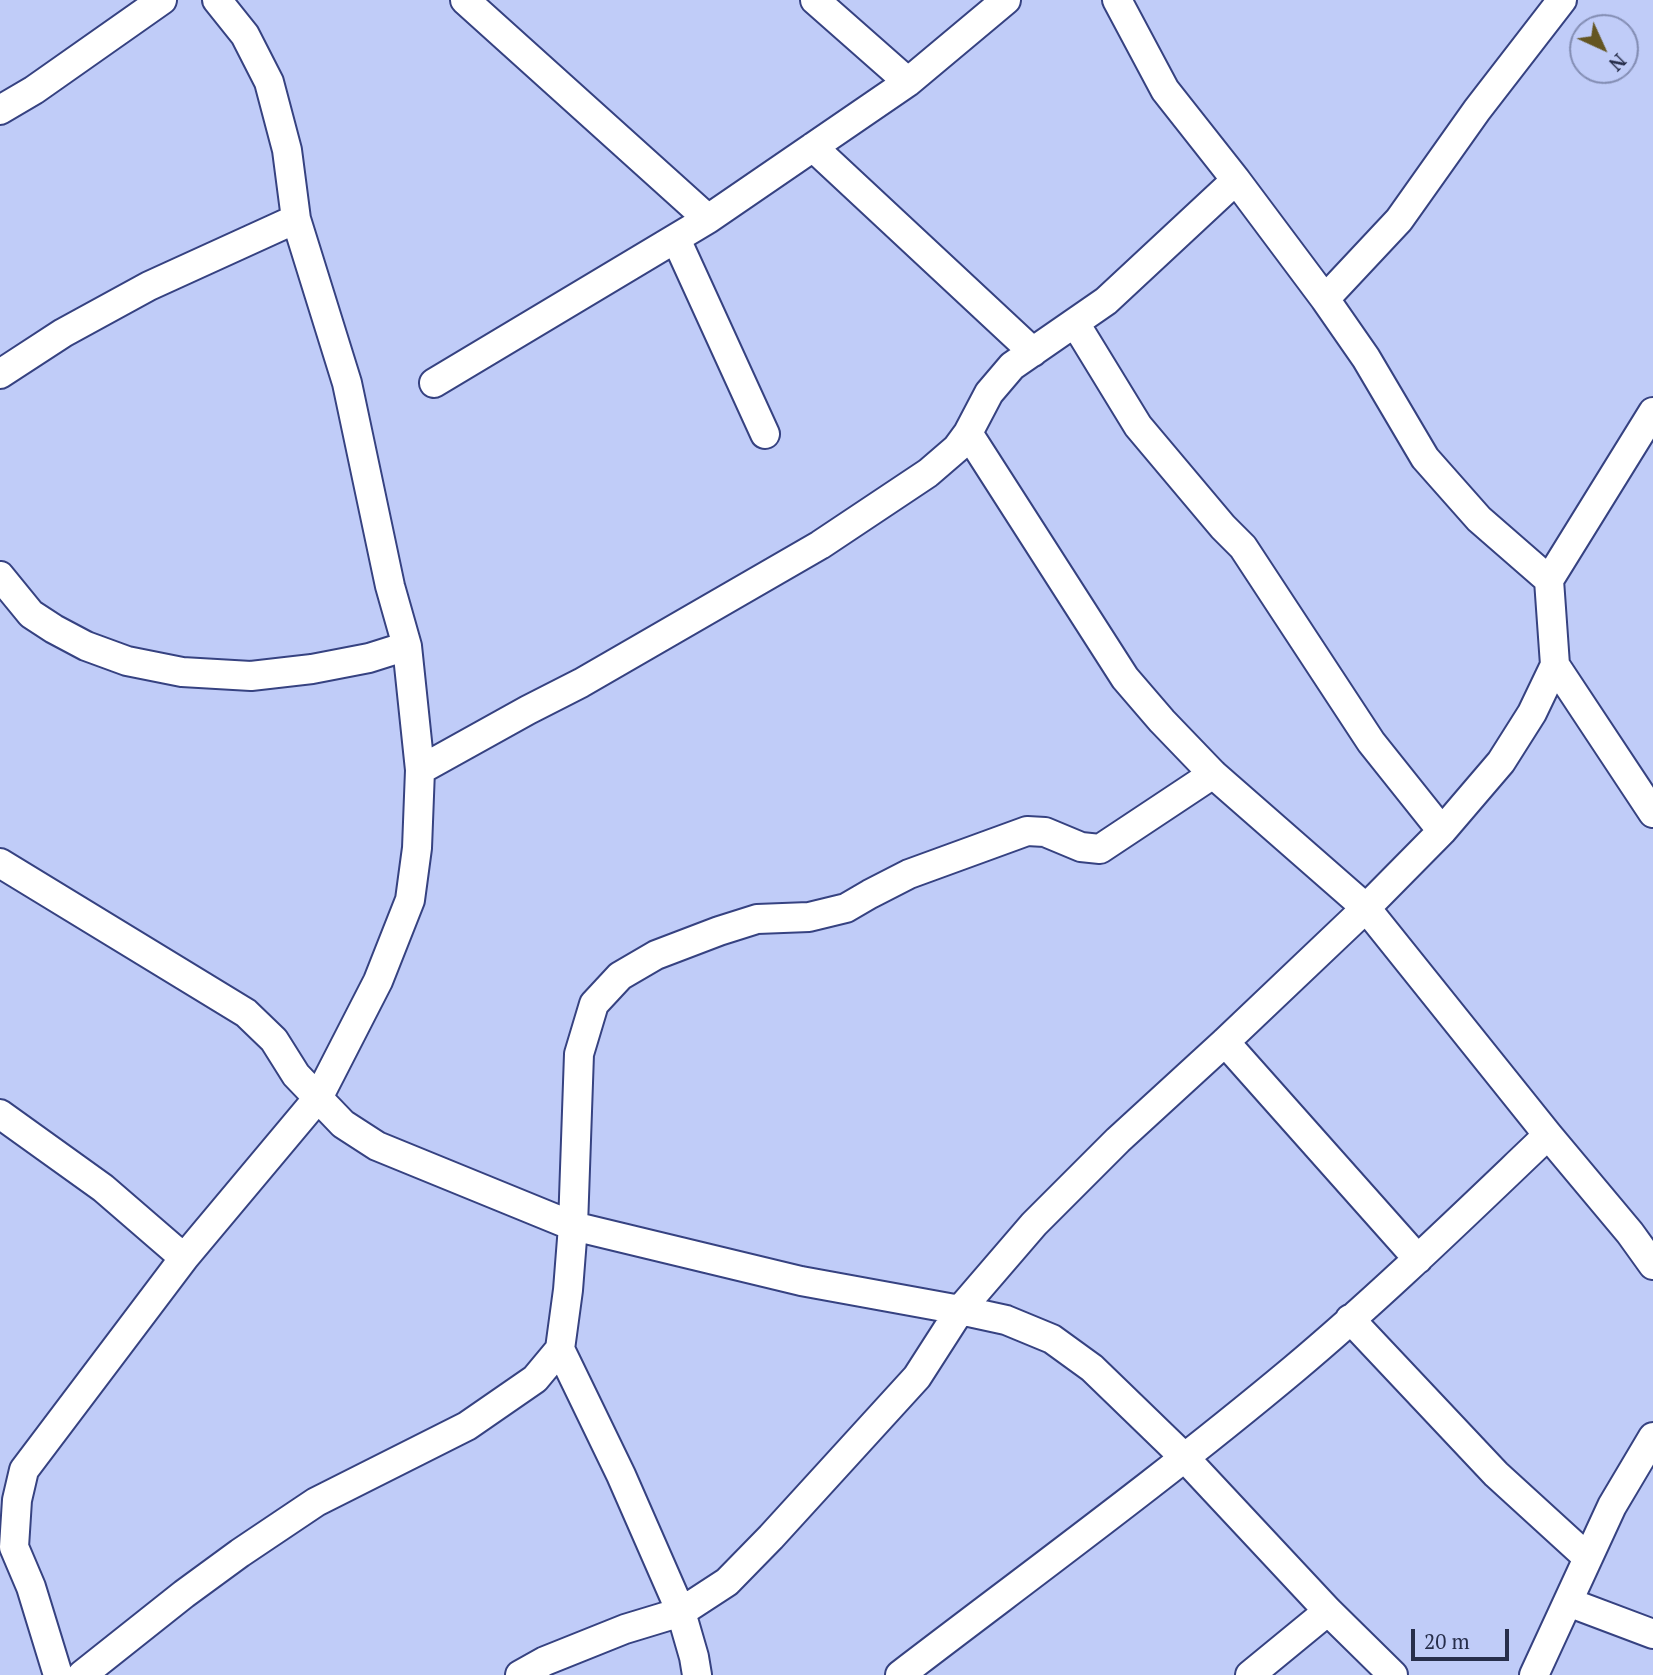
<!DOCTYPE html>
<html>
<head>
<meta charset="utf-8">
<style>
  body { margin:0 }
  #map { position:relative; width:1653px; height:1675px; overflow:hidden; background:#c0ccf8; font-family:"PT Serif",serif }
  canvas { display:block }
  .north { position:absolute; left:1569px; top:14px; width:70px; height:70px; box-sizing:border-box; background:#c0ccf8; border:2px solid #838db3; border-radius:50%; rotate:135deg; font-size:19px; font-weight:700; line-height:28px; text-align:center; color:#272e4b }
  .north::after { content:''; display:block; margin:auto; width:24px; height:32px; background:#645522; clip-path:polygon(50% 0,100% 100%,50% 72%,0 100%) }
  .scale { position:absolute; left:1411px; top:1629px; width:98px; height:32px; box-sizing:border-box; border:4px solid #272e4b; border-top:0; padding-left:9px; font-size:21px; line-height:24px; white-space:nowrap; color:#272e4b; -webkit-text-stroke:5px #c0ccf8; paint-order:stroke }
</style>
</head>
<body>
<div id="map">
<canvas width="1653" height="1675"></canvas>
<div class="north">N</div>
<div class="scale">20 m</div>
</div>
<script>
const context = document.querySelector('canvas').getContext('2d');
context.lineJoin = 'round';
function strokePath(path, color, width, dash) {
  context.strokeStyle = color;
  context.lineWidth = width;
  context.lineCap = dash ? 'butt' : 'round';
  context.setLineDash(dash || []);
  context.stroke(path);
}
const minor = new Path2D(`
  M 465,0 L 708,219
  M 815,0 L 908,82
  M 1117,0 L 1165,90 L 1236,180 L 1325,299 L 1366,358 L 1425,458 L 1479,519 L 1549,580
  M 0,110 L 34,90 L 162,0
  M 813,147 L 1033,352
  M 676,239 L 765,434
  M 1325,299 L 1399,220 L 1477,110 L 1562,0
  M 1075,323 L 1138,426 L 1223,527 L 1243,547 L 1371,742 L 1442,831
  M 0,374 L 63,333 L 149,286 L 296,219
  M 434,383 L 708,219 L 908,82 L 1006,0
  M 968,433 L 1125,678 L 1162,721 L 1213,774 L 1366,908 L 1548,1135 L 1630,1233 L 1653,1265
  M 0,576 L 31,614 L 54,629 L 86,646 L 127,661 L 182,672 L 251,676 L 312,669 L 369,658 L 407,646
  M 1555,665 L 1653,813
  M 420,770 L 528,710 L 581,683 L 820,545 L 928,473 L 957,448 L 968,433 L 989,393 L 1012,366 L 1106,301 L 1236,180
  M 0,863 L 246,1013 L 274,1040 L 296,1075 L 343,1124 L 377,1146 L 573,1226 L 801,1281 L 960,1310 L 1006,1320 L 1052,1339 L 1092,1368 L 1185,1458 L 1328,1611 L 1393,1675
  M 1225,1042 L 1418,1259
  M 0,1114 L 103,1188 L 184,1258
  M 1350,1319 L 1496,1474 L 1588,1558
  M 560,1349 L 621,1475 L 681,1612 L 694,1657 L 697,1675
  M 1568,1602 L 1653,1634
  M 58,1675 L 31,1587 L 14,1547 L 17,1500 L 24,1470 L 184,1258 L 318,1098 L 378,981 L 410,900 L 417,848 L 420,770 L 407,646 L 390,586 L 347,383 L 296,219 L 287,150 L 269,82 L 245,35 L 217,0
  M 82,1675 L 184,1594 L 240,1553 L 316,1502 L 467,1426 L 535,1379 L 560,1349 L 568,1290 L 573,1226 L 579,1054 L 594,1004 L 620,976 L 656,955 L 719,931 L 757,919 L 809,917 L 846,908 L 870,894 L 909,874 L 1027,831 L 1045,832 L 1081,847 L 1100,849 L 1213,774
  M 520,1675 L 545,1661 L 625,1629 L 681,1612 L 727,1582 L 771,1537 L 917,1377 L 960,1310 L 1034,1224 L 1118,1140 L 1225,1042 L 1366,908 L 1442,831 L 1501,762 L 1532,713 L 1555,665 L 1549,580 L 1653,412
  M 900,1675 C 1032,1574 1166,1476 1294,1369 C 1382,1295 1465,1214 1548,1135
  M 1250,1675 L 1328,1611
  M 1534,1675 L 1612,1506 L 1653,1437`);
strokePath(minor, '#364281', 32);
strokePath(minor, '#fff', 28);
</script>
</body>
</html>
